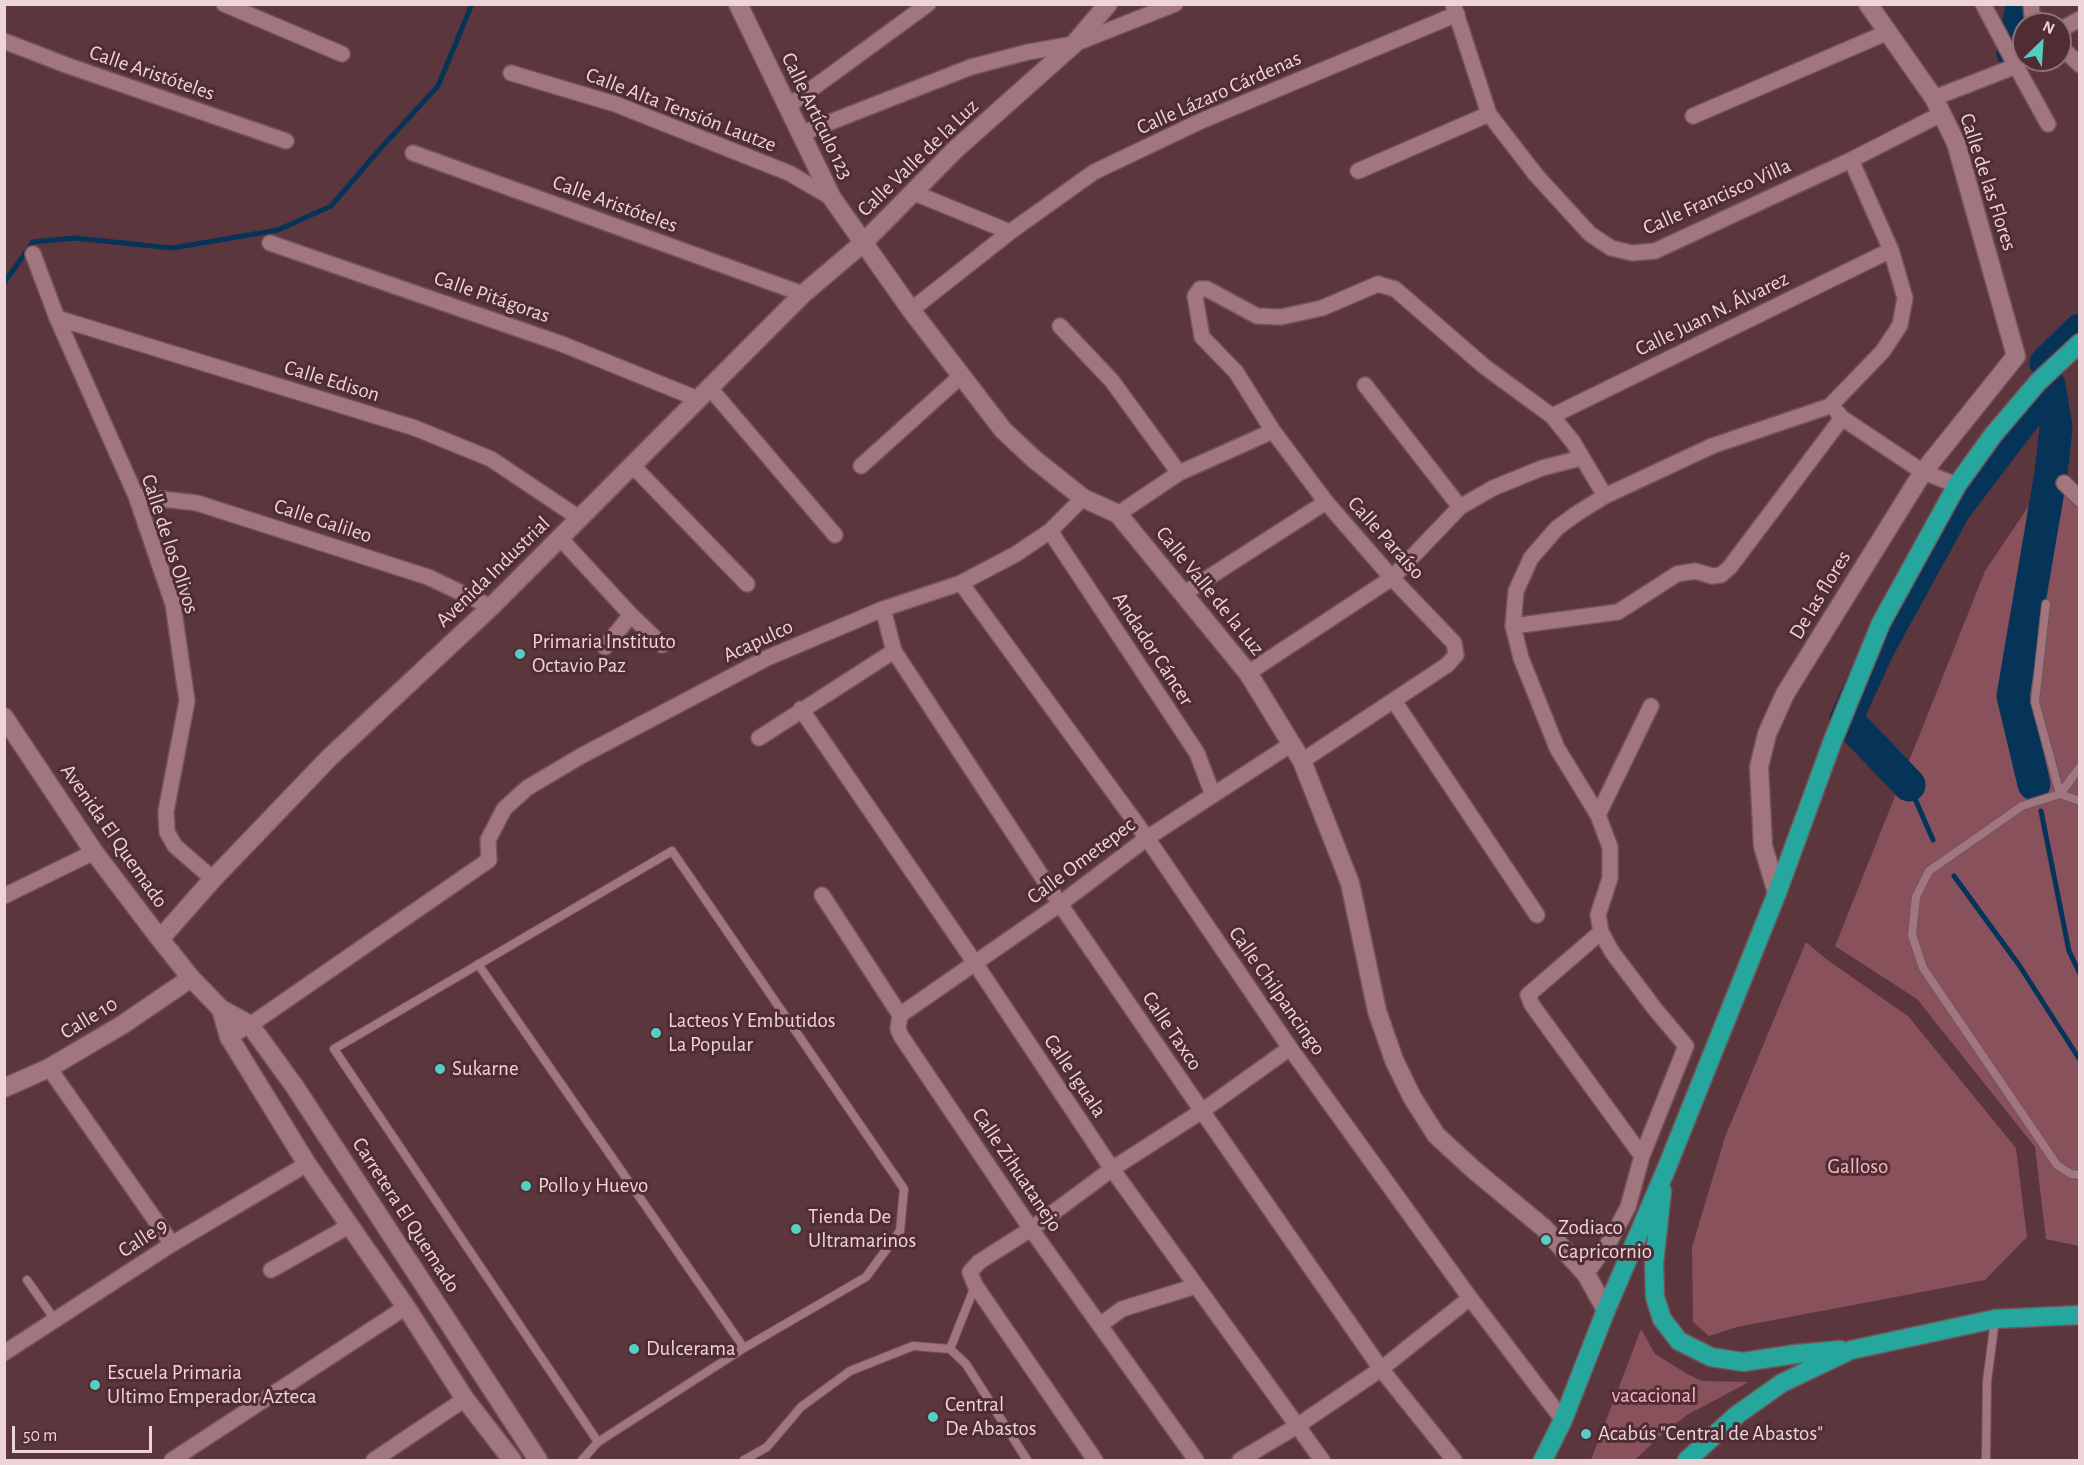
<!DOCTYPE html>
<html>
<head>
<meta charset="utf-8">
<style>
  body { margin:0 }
  #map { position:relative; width:2084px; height:1465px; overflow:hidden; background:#5b363d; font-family:"Alegreya Sans",sans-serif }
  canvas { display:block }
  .frame { position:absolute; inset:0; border:6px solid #ecd4d8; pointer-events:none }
  .north { position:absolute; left:2012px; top:12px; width:60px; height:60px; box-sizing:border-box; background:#502c33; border:2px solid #8e6f75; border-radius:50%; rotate:25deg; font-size:16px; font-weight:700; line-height:24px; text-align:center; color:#ecd4d8 }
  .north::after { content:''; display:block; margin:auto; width:21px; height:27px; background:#56cec3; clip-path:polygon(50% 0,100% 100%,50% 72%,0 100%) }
  .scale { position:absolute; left:12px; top:1426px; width:140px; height:27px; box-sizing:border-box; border:3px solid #ecd4d8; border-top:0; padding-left:8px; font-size:18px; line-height:21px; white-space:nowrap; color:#ecd4d8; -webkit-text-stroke:4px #502c33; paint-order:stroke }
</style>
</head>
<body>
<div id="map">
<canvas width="2084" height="1465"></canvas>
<div class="frame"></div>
<div class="north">N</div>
<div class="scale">50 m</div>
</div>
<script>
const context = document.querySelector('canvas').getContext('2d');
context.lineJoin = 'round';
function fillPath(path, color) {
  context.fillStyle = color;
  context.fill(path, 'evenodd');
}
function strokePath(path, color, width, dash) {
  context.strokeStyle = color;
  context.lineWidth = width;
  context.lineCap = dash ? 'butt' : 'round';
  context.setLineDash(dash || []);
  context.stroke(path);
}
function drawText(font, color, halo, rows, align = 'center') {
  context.font = font + ' "Alegreya Sans",sans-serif';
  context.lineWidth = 6;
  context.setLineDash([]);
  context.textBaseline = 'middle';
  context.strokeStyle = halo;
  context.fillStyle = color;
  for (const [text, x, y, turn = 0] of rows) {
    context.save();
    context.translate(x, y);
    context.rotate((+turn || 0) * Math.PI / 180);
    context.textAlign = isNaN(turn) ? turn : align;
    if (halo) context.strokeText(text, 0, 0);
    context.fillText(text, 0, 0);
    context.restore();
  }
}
fillPath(new Path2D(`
  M 2051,473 L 2080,503 L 2079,1246 L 2046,1239 L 2035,1147 L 1917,999 L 1835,946 L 1985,571 Z
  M 1806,942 L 1826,959 L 1908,1016 L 2016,1148 L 2027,1237 L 1985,1280 L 1737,1327 L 1709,1336 L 1693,1322 L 1692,1247 L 1725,1137 Z
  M 1641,1329 L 1655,1354 L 1689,1375 L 1702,1381 L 1749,1382 L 1687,1415 L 1661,1435 L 1635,1460 L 1591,1460 Z`), '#88515c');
strokePath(new Path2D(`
  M 4,283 L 33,242 L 74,238 L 172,248 L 278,230 L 331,206 L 380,149 L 438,86 L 472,4
  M 1909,785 L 1933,840
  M 2041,811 L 2069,951 L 2080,974
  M 1954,876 L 2019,965 L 2080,1060`), '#053458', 5);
strokePath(new Path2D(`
  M 2013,53 L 2021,10
  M 2046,363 L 2080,330
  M 2034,784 L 2013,696 L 2051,473 L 2056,428 L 2049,385
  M 1909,785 L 1846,719 L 1879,647 L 1954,510 L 2049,385`), '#053458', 33);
const lane = new Path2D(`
  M 2046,604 L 2035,702 L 2060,794
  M 2060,794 L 2080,767
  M 2080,801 L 2060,794 L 2022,806 L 1929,871 L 1916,897 L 1912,935 L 1923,968 L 2057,1165 L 2071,1174 L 2080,1175
  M 478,964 L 744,1348
  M 27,1280 L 55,1320
  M 950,1349 L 966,1364 L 1027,1460
  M 950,1349 L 975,1286
  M 582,1460 L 598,1442 L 744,1348 L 866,1277 L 900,1231 L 904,1189 L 672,851 L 334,1049 L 598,1442
  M 744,1460 L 767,1447 L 801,1407 L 850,1371 L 913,1346 L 950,1349
  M 1986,1460 L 1987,1381 L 1995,1320`);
const street = new Path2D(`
  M 224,4 L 342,54
  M 1453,4 L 1489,114 L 1536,175 L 1590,234 L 1611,248 L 1632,253 L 1655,251 L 1851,160 L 1943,113
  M 2031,4 L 2033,24
  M 2060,30 L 2080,19
  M 4,41 L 66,65 L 286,141
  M 2060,46 L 2080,65
  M 2024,56 L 2016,66 L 2048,124
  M 511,73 L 615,104 L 789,173 L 832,198
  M 1934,98 L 2016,66 L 1983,4
  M 787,107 L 928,4
  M 1693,116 L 1888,32
  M 800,134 L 971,67 L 1028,52 L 1074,44 L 1175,4
  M 413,153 L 803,294
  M 1358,171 L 1489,114
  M 912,192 L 1010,232
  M 270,243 L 562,344 L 698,399
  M 33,254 L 57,318 L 136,496 L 173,604 L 187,701 L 166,811 L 167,832 L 175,846 L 213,879
  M 911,310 L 1010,232 L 1094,172 L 1201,121 L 1457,14
  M 57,318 L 415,428 L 491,459 L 579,518
  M 1060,326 L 1112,381 L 1179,473
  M 1365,385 L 1460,507
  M 709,387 L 835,535
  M 1837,412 L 1842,418 L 1923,472 L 1957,485
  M 1552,416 L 1891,250
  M 632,465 L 747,584
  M 861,466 L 961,376
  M 2064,483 L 2080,499
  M 136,496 L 197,503 L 428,577 L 491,607
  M 1118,514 L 1179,473 L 1273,431
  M 1050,531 L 1197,753 L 1213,795
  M 560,538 L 631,615 L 662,645
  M 961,583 L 1147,838 L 1290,1048 L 1470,1298 L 1563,1420
  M 1183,594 L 1326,502
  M 883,609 L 894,651 L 1060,904 L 1202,1111 L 1381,1369 L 1454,1460
  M 1513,626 L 1618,612 L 1677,574 L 1695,571 L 1712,576 L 1721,575 L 1730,567 L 1842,418
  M 605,647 L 631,615
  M 1248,673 L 1392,578 L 1460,507 L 1493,488 L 1542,468 L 1581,458
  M 1394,701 L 1537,915
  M 801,709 L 975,963 L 1112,1169 L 1322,1460
  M 759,738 L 894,651
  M 1302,761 L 1447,665 L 1456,655 L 1454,643 L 1392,578 L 1326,502 L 1273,431 L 1236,372 L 1202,337 L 1195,296 L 1200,289 L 1207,289 L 1257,316 L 1281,317 L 1322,308 L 1378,284 L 1395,289 L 1485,367 L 1552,416 L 1573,442 L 1605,496
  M 1598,815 L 1651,706
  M 822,895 L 900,1015 L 898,1029 L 901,1036 L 1031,1229 L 1196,1460
  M 4,896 L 94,852
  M 1601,932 L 1528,995 L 1532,1005 L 1642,1156
  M 900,1015 L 1060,904 L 1147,838 L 1290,745
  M 229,1037 L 250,1025 L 489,860 L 488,840 L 504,809 L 527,788 L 581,756 L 767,658 L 883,609 L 961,583 L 1016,554 L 1050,531 L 1083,498
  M 49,1068 L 172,1244
  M 271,1270 L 349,1226
  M 1586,1274 L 1610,1241 L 1628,1207 L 1642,1156 L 1686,1046 L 1655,1009 L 1612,952 L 1601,932 L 1598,915 L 1610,878 L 1610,847 L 1598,815 L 1557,748 L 1521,658 L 1513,626 L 1516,591 L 1531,558 L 1557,528 L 1576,514 L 1605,496 L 1712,446 L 1830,406 L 1883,351 L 1900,325 L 1905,298 L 1891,250 L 1851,160
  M 1100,1325 L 1122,1309 L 1196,1286
  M 4,1353 L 172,1244 L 307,1164
  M 172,1460 L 406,1307
  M 374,1460 L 465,1399
  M 1095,1460 L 975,1285 L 970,1272 L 979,1262 L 1031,1229 L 1112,1169 L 1202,1111 L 1290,1048
  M 1240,1460 L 1297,1426 L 1381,1369 L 1470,1298`);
const secondary = new Path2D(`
  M 738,4 L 832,198 L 911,310 L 1003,430 L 1034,459 L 1083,498 L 1118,514 L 1248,673 L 1302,761 L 1350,883 L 1377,1011 L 1394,1060 L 1412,1097 L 1436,1135 L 1474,1170 L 1544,1228 L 1586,1274 L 1606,1310
  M 4,717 L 94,852 L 160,939 L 191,978 L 221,1009 L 250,1025 L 295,1087 L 538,1460
  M 1777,893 L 1763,846 L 1759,767 L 1767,734 L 1785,694 L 1923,472 L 2016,356 L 1956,143 L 1934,98 L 1868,4
  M 160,939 L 213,879 L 329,758 L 491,607 L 803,294 L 863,243 L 956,149 L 1074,44 L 1108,4
  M 221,1009 L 229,1037 L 307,1164 L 406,1307 L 465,1399 L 512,1460
  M 4,1088 L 49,1068 L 122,1025 L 191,978`);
const highway = new Path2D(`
  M 1662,1191 L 1654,1264 L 1655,1297 L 1662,1319 L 1679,1341 L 1711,1357 L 1743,1362 L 1796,1354 L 1840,1350
  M 1543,1460 L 1563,1420 L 1606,1310 L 1665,1172 L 1777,893 L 1833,740 L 1881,623 L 1957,485 L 1993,435 L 2038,382 L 2080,343
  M 1687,1460 L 1738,1414 L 1782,1383 L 1851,1350 L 1995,1319 L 2080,1315`);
strokePath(lane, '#73545a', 10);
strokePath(street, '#73545a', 18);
strokePath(secondary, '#73545a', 21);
strokePath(highway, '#73545a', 21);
strokePath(lane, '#a1767e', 8);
strokePath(street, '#a1767e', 15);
strokePath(secondary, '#a1767e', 18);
strokePath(highway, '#25a79e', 18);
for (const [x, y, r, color] of [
  [520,654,6,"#56cec3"],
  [656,1033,6,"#56cec3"],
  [440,1069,6,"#56cec3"],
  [526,1186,6,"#56cec3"],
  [796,1229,6,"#56cec3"],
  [1546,1240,6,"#56cec3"],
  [634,1349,6,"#56cec3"],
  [95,1385,6,"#56cec3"],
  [933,1417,6,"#56cec3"],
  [1586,1434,6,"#56cec3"]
]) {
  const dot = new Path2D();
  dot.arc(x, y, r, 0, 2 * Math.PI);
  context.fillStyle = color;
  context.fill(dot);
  strokePath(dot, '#502c33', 2);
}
drawText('21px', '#ecd4d8', '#502c33', [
  ["Calle Aristóteles",152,73,19],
  ["Calle Lázaro Cárdenas",1219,93,-24],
  ["Calle Alta Tensión Lautze",681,110,21],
  ["Calle Artículo 123",817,116,64],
  ["Calle Valle de la Luz",918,158,-44],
  ["Calle de las Flores",1988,182,72],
  ["Calle Francisco Villa",1717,197,-24],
  ["Calle Aristóteles",615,204,20],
  ["Calle Pitágoras",492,297,19],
  ["Calle Juan N. Álvarez",1712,314,-26],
  ["Calle Edison",332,381,17],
  ["Calle Galileo",323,521,18],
  ["Calle Paraíso",1386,538,48],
  ["Calle de los Olivos",170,544,72],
  ["Avenida Industrial",493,572,-44],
  ["Calle Valle de la Luz",1210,591,51],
  ["De las flores",1820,595,-59],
  ["Acapulco",758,641,-25],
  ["Andador Cáncer",1153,649,57],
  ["Avenida El Quemado",114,836,55],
  ["Calle Ometepec",1081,861,-37],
  ["Calle Chilpancingo",1277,991,55],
  ["Calle 10",89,1018,-31],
  ["Calle Taxco",1172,1031,56],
  ["Calle Iguala",1075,1076,56],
  ["Calle Zihuatanejo",1017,1170,56],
  ["Carretera El Quemado",406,1215,57],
  ["Calle 9",143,1238,-33]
]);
drawText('21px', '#ecd4d8', '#502c33', [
  ["Primaria Instituto",532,642],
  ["Octavio Paz",532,666],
  ["Lacteos Y Embutidos",668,1021],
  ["La Popular",668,1045],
  ["Sukarne",452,1069],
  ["Pollo y Huevo",538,1186],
  ["Tienda De",808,1217],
  ["Ultramarinos",808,1241],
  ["Zodiaco",1558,1228],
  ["Capricornio",1558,1252],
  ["Dulcerama",646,1349],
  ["Escuela Primaria",107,1373],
  ["Ultimo Emperador Azteca",107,1397],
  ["Central",945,1405],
  ["De Abastos",945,1429],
  ["Acabús \"Central de Abastos\"",1598,1434]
], 'left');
drawText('21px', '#f8b7c2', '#502c33', [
  ["Galloso",1858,1167],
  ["vacacional",1654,1396]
]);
</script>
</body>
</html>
